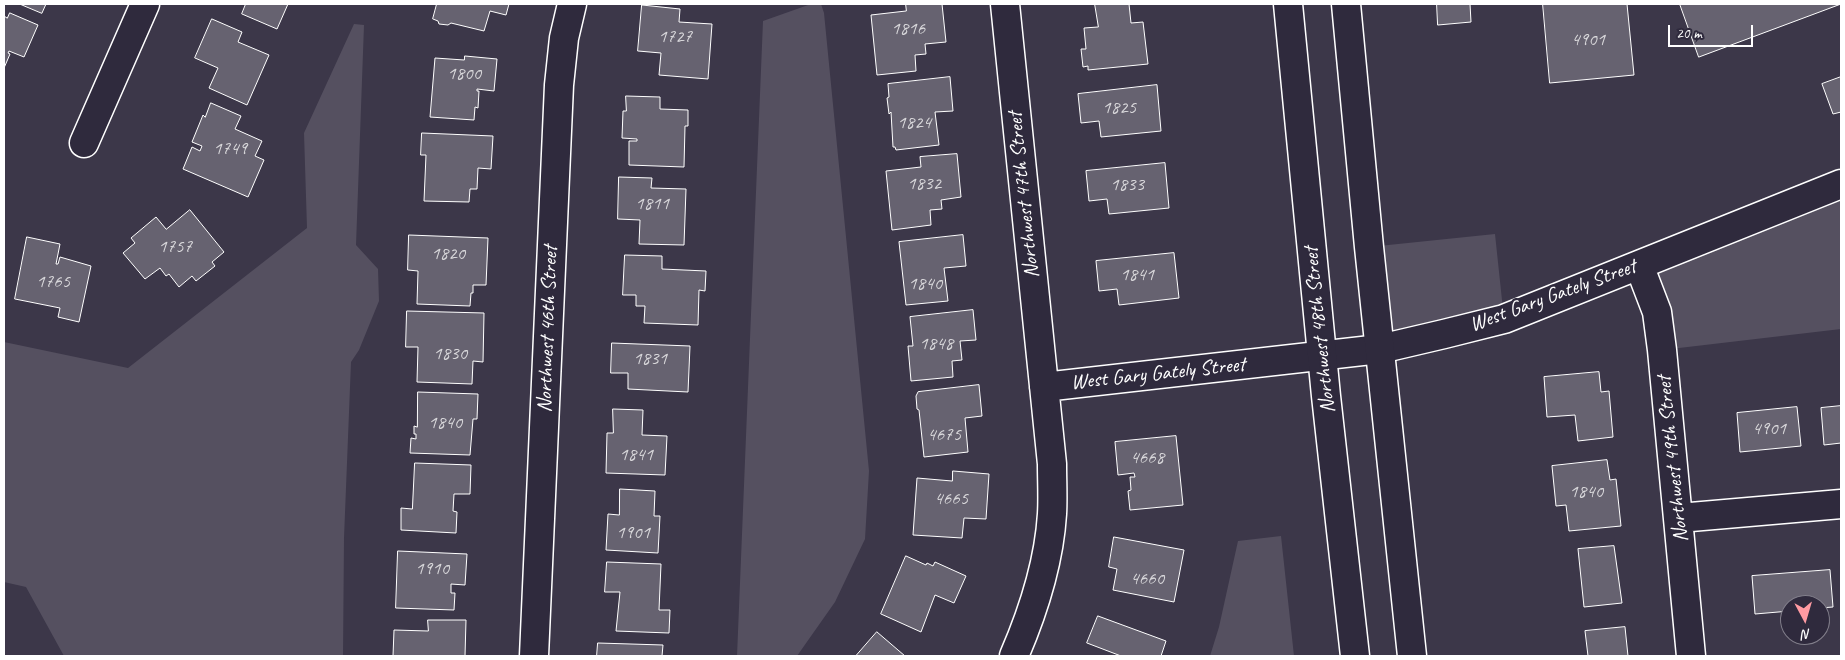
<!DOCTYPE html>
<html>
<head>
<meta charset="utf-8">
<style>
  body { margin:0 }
  #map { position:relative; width:1845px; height:660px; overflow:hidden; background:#3c3749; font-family:Caveat,sans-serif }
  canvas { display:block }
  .frame { position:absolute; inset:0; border:5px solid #fff; pointer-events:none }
  .north { position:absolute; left:1780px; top:595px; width:50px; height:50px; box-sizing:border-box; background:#2f2a3d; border:1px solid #827f8b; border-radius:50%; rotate:174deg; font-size:14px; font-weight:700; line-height:20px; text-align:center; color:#fff }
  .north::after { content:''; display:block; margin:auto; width:18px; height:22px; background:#ff9aa2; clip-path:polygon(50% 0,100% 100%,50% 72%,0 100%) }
  .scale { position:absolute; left:1668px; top:25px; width:85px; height:22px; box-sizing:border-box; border:2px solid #fff; border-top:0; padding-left:6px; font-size:15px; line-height:18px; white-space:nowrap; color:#fff; -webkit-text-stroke:4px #2f2a3d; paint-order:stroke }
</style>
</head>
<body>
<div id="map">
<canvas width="1845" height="660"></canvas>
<div class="frame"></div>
<div class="north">N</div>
<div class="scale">20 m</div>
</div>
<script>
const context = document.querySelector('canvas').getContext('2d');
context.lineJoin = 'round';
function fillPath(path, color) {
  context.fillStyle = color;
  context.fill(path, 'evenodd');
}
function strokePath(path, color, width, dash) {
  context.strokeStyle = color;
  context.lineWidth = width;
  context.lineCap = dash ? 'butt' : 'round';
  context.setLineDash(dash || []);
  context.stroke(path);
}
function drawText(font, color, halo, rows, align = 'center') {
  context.font = font + ' Caveat,sans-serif';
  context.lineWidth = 4.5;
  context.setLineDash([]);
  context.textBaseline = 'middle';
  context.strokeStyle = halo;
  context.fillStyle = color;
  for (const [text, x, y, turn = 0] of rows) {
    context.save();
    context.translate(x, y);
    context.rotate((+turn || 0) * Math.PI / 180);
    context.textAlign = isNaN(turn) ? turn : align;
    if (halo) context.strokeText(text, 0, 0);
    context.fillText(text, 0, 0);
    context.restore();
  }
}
fillPath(new Path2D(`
  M 811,4 L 821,4 L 824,13 L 869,471 L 865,539 L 835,602 L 797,656 L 737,656 L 763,21 Z
  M 354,24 L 364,25 L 356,245 L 378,269 L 379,301 L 359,350 L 351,362 L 344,538 L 343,656 L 64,656 L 26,587 L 4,582 L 4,342 L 128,368 L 307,228 L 304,133 Z
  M 1841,184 L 1841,329 L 1662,350 L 1639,265 Z
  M 1495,234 L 1504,319 L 1380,349 L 1369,247 Z
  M 1281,536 L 1294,656 L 1210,656 L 1219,627 L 1238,541 Z`), '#555060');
const building = new Path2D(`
  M 20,4 L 46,4 L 42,13 Z
  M 246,4 L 288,4 L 277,29 L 242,14 Z
  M 437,4 L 509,4 L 506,15 L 490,11 L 484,31 L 451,23 L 448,25 L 439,24 L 438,21 L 433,19 Z
  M 906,4 L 942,4 L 946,42 L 925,44 L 926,54 L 915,55 L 916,71 L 877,75 L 871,15 L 906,11 Z
  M 1095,4 L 1129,4 L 1131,23 L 1143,22 L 1148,64 L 1088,70 L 1088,66 L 1083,67 L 1081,49 L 1086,49 L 1084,28 L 1098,27 Z
  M 1437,4 L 1470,4 L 1471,22 L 1438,25 Z
  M 1543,4 L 1627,4 L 1634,75 L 1550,83 Z
  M 1680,4 L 1841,4 L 1699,57 Z
  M 642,5 L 680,9 L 679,22 L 712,24 L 708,79 L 659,75 L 661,53 L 638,51 Z
  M 10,13 L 38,25 L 24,57 L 9,51 L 8,53 L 10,54 L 4,68 L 4,16 L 7,18 Z
  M 212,19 L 242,32 L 238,42 L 269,55 L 247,105 L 209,88 L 218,68 L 195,58 Z
  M 465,56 L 497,59 L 494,91 L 477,89 L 477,91 L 479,91 L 478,108 L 475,107 L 474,120 L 430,117 L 435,58 L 464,60 Z
  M 950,77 L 953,111 L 935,112 L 939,145 L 896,150 L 895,147 L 893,147 L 891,112 L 889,114 L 887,98 L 889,97 L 888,84 Z
  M 1841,77 L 1841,112 L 1833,114 L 1822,84 Z
  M 1157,85 L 1161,131 L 1101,137 L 1099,121 L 1081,123 L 1078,94 Z
  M 626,96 L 660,97 L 660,109 L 688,110 L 688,126 L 685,126 L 684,167 L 629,165 L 629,141 L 637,141 L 637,139 L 622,138 L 623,111 L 626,111 Z
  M 211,103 L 241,116 L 235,129 L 262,141 L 255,156 L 264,160 L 248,197 L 183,169 L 192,147 L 200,151 L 202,146 L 192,142 L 203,115 L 205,117 Z
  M 422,133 L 493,136 L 491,169 L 478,168 L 477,189 L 470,189 L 469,202 L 424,201 L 426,155 L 421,155 Z
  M 957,154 L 961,197 L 941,200 L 942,209 L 930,210 L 931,225 L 892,230 L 886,171 L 921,167 L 920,157 Z
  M 1165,163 L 1169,208 L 1109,214 L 1107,199 L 1089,201 L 1086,171 Z
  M 619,177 L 652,178 L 651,188 L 686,189 L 684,245 L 639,244 L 640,220 L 618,219 Z
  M 190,210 L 224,252 L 212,262 L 215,266 L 196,281 L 192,276 L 179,287 L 169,274 L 166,276 L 160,268 L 145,279 L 123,253 L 135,243 L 131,238 L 156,217 L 166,229 Z
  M 409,235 L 488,238 L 486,285 L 473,285 L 473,293 L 471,293 L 470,306 L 417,304 L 418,271 L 408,270 Z
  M 963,235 L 966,266 L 944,268 L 948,301 L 906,305 L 899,242 Z
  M 27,237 L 60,244 L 56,264 L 58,264 L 60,257 L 91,266 L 79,322 L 58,317 L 60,308 L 15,299 Z
  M 1174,253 L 1179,298 L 1119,305 L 1117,289 L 1099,291 L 1096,261 Z
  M 625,255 L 662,256 L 662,269 L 706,271 L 705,291 L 699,290 L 698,325 L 644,323 L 645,306 L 636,306 L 636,295 L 623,295 Z
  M 973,310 L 976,340 L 960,341 L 962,360 L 952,361 L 953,377 L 911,381 L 908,346 L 913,346 L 910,317 Z
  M 407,311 L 484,313 L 483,362 L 473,361 L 472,384 L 417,382 L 418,347 L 406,347 Z
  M 612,343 L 690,346 L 688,392 L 628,389 L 628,373 L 611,373 Z
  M 1599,372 L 1601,392 L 1609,391 L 1613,437 L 1578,441 L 1575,415 L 1547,417 L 1544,377 Z
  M 979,385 L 982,416 L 965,418 L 968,452 L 924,457 L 919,410 L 917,409 L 916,396 L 918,392 Z
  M 418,392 L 478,394 L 477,419 L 473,419 L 470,455 L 410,453 L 411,438 L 416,439 L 416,434 L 414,434 L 414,426 L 417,427 Z
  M 1841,406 L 1841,443 L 1824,445 L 1821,408 Z
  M 1797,407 L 1801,446 L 1740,452 L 1737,413 Z
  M 613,409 L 643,410 L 642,435 L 667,436 L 665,475 L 606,473 L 607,433 L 613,433 Z
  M 1176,436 L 1183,505 L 1130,510 L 1128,491 L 1131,490 L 1130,477 L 1135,477 L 1134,473 L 1118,475 L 1115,442 Z
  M 1607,460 L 1610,480 L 1616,479 L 1621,526 L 1569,531 L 1566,505 L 1556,506 L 1552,466 Z
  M 415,463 L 471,465 L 470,494 L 454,494 L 453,511 L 457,512 L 456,533 L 401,530 L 401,508 L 412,509 Z
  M 953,471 L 989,474 L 986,519 L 964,518 L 962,538 L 913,535 L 917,478 L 952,481 Z
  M 620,489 L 655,491 L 654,516 L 660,516 L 658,553 L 606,550 L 608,514 L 619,515 Z
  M 1114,537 L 1184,550 L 1174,602 L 1113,590 L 1117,569 L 1109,567 Z
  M 1614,546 L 1622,603 L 1584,607 L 1578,549 Z
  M 398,551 L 467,554 L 465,585 L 451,584 L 451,593 L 455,593 L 454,610 L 396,608 Z
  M 906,556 L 926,565 L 927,563 L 933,566 L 935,562 L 966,576 L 954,603 L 935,595 L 921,632 L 881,614 Z
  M 607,562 L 661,564 L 659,610 L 670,610 L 669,633 L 616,631 L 620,592 L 605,592 Z
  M 1830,570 L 1833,607 L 1820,608 L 1820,605 L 1790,605 L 1790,611 L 1755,614 L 1752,576 Z
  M 1098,616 L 1166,641 L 1161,656 L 1121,656 L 1087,643 Z
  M 428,620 L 466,620 L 465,656 L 393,656 L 394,630 L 428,631 Z
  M 1625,627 L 1628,656 L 1588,656 L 1585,631 Z
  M 877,632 L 905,656 L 856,656 Z
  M 598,643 L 663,645 L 662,656 L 597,656 Z`);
fillPath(building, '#666270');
strokePath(building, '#fff', 1);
const minor = new Path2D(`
  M 1005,4 L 1052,464 C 1052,481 1053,498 1052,514 C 1049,563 1033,612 1014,656
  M 84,143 L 145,4
  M 1639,265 L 1657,312 L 1662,350 L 1691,656
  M 1044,387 L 1380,349 L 1444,334 L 1504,319 L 1841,184
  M 1679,518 L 1841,504
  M 534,656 L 559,85 L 564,38 L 572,4`);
const major = new Path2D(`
  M 1288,4 L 1326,396 L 1355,656
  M 1346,4 L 1369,247 L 1412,656`);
strokePath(minor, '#fff', 31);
strokePath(major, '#fff', 31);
strokePath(minor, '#2f2a3d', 28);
strokePath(major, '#2f2a3d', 28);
drawText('19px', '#d9d8db', null, [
  ["1816",908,29],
  ["1727",675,37],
  ["4901",1588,40],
  ["1800",464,74],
  ["1825",1119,108],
  ["1824",914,123],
  ["1749",230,149],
  ["1832",924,184],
  ["1833",1127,185],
  ["1811",652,204],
  ["1757",175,247],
  ["1820",448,254],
  ["1841",1137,275],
  ["1765",53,282],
  ["1840",925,284],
  ["1848",936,344],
  ["1830",450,354],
  ["1831",650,359],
  ["1840",445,423],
  ["4901",1769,429],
  ["4675",944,435],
  ["1841",636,455],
  ["4668",1147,458],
  ["1840",1586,492],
  ["4665",951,499],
  ["1901",633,533],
  ["1910",432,569],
  ["4660",1147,579]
]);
drawText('21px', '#fff', '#2f2a3d', [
  ["Northwest 47th Street",1024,195,-96],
  ["West Gary Gately Street",1553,296,-20],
  ["Northwest 46th Street",548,329,-88],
  ["Northwest 48th Street",1320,330,-96],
  ["West Gary Gately Street",1158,374,-6],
  ["Northwest 49th Street",1673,459,-96]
]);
</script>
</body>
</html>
